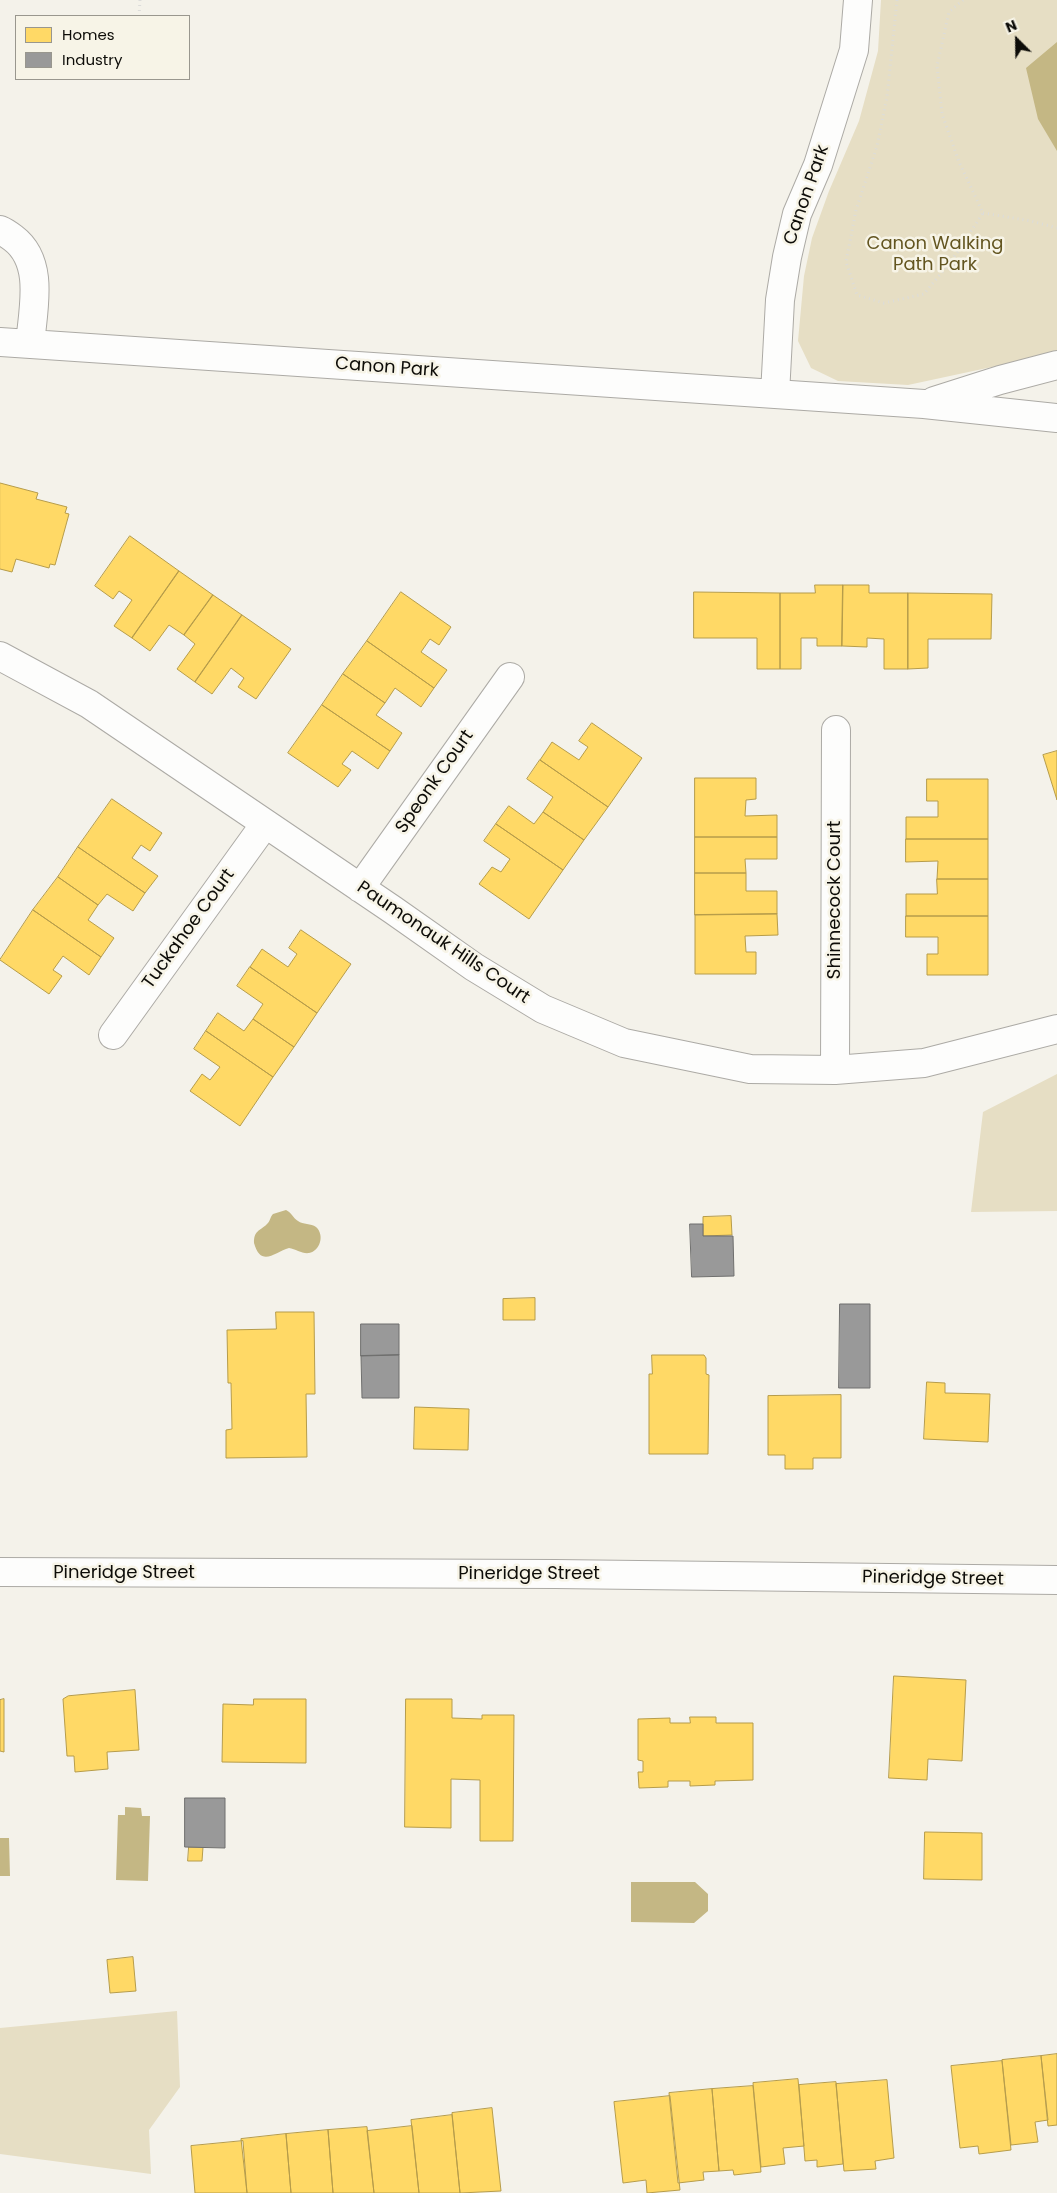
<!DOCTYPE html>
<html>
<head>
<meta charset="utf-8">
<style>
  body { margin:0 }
  #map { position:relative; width:1057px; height:2193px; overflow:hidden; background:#f4f2ea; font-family:Poppins,sans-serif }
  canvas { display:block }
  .legend { position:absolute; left:15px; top:15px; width:175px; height:65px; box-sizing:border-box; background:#f7f4e7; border:1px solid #99978e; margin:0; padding:6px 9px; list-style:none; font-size:15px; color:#0d0c08 }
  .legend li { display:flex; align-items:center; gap:10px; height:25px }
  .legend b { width:25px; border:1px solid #99978e }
  .north { position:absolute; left:992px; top:15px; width:50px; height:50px; -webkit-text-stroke:4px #f7f4e7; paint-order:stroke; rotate:337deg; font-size:14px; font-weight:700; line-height:20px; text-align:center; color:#0d0c08 }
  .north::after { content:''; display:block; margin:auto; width:18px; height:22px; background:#0d0c08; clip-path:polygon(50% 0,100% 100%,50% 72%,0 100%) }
</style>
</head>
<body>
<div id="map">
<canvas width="1057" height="2193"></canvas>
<ul class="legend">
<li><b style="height:14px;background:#ffd966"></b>Homes</li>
<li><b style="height:14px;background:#999"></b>Industry</li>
</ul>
<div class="north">N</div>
</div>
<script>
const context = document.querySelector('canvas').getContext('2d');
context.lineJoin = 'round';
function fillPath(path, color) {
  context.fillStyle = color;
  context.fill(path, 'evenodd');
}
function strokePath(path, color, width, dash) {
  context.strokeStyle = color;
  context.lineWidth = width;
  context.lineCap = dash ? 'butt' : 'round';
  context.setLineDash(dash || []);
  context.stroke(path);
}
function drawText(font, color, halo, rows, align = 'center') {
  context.font = font + ' Poppins,sans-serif';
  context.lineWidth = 5;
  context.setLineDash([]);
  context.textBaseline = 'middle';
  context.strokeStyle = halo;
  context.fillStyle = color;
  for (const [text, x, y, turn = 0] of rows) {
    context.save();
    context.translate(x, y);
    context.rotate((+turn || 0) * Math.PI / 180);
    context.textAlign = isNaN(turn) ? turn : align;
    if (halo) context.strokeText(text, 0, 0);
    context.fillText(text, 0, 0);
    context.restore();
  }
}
fillPath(new Path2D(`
  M 881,0 L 1057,0 L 1057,353 L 908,385 L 838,381 L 811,368 L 798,341 L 804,276 L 812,238 L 829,191 L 859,121 L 878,51 Z
  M 1057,1074 L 1057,1211 L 971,1212 L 983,1112 Z
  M 177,2011 L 180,2087 L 149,2130 L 151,2174 L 0,2154 L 0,2028 Z`), '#e6dec4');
fillPath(new Path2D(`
  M 1057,42 L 1057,151 L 1038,119 L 1026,68 Z
  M 286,1210 C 292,1213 293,1218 298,1221 C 303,1225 311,1223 316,1227 C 325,1235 320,1251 309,1253 C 302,1254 296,1249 289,1248 C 275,1252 261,1268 254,1243 C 254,1230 259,1232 267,1224 C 270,1222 270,1217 273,1214 Z
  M 125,1807 L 141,1808 L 142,1816 L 150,1816 L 148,1881 L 116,1880 L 118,1815 L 125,1815 Z
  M 0,1838 L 9,1838 L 10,1876 L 0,1876 Z
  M 631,1882 L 695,1882 L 708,1894 L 708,1911 L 694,1923 L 631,1922 Z`), '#c4b784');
const homes = new Path2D(`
  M 0,483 L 38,493 L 36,499 L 67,507 L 65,513 L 69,514 L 55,565 L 50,564 L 49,568 L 16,559 L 12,572 L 0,569 Z
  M 130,536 L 179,571 L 132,638 L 114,626 L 132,600 L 119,591 L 113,599 L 95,586 Z
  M 179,571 L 213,595 L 184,635 L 169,625 L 150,651 L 132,638 Z
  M 815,585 L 843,585 L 842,646 L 817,646 L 817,638 L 801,638 L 801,669 L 780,669 L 780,593 L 815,593 Z
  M 843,585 L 869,585 L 869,593 L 908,593 L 908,669 L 884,669 L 884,639 L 867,638 L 867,647 L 842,646 Z
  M 401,592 L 451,627 L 439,645 L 430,639 L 421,652 L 447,670 L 434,688 L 367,641 Z
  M 694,592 L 780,593 L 780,669 L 757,669 L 757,638 L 694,638 Z
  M 908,593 L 992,594 L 991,639 L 928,639 L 928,668 L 908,669 Z
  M 213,595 L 242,615 L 195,682 L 177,669 L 195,644 L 184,635 Z
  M 242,615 L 291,649 L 256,699 L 238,687 L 244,678 L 231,668 L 212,694 L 195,682 Z
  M 367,641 L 434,688 L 421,707 L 395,688 L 385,703 L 343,674 Z
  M 343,674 L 385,703 L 376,715 L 402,733 L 390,751 L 322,705 Z
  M 322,705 L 390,751 L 378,769 L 352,751 L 342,764 L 351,770 L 338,787 L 288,753 Z
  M 592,723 L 642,758 L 608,807 L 540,760 L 552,742 L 579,760 L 588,747 L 579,741 Z
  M 1057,751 L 1057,800 L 1043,755 Z
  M 540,760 L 608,807 L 584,840 L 543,812 L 553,797 L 527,779 Z
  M 695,778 L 756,778 L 756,799 L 746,800 L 745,816 L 777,815 L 777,837 L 695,837 Z
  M 927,779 L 988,779 L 988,839 L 906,839 L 906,817 L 938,817 L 938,801 L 927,801 Z
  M 112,799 L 162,833 L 150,851 L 141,845 L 132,858 L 158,876 L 145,893 L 78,847 Z
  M 509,806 L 534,824 L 543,812 L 584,840 L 563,870 L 496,824 Z
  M 496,824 L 563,870 L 529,919 L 479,884 L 492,867 L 501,872 L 510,859 L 484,841 Z
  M 695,837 L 777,837 L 777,859 L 745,859 L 746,873 L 695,873 Z
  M 906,839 L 988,839 L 988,879 L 937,879 L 938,861 L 906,862 Z
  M 78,847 L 145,893 L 133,911 L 107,894 L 98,905 L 58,877 Z
  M 695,873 L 746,873 L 746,891 L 777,891 L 777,914 L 695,915 Z
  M 58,877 L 98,905 L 88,920 L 114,938 L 101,957 L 33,910 Z
  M 937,879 L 988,879 L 988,916 L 906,916 L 906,894 L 937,894 Z
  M 33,910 L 101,957 L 89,975 L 63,956 L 53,970 L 62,976 L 49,994 L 0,960 Z
  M 777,914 L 778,935 L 745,936 L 746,952 L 756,952 L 756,974 L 695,974 L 695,915 Z
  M 906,916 L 988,916 L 988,975 L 927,975 L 927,954 L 938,954 L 938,937 L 906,937 Z
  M 301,930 L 351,964 L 317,1013 L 250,967 L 262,949 L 288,967 L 297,954 L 289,948 Z
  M 250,967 L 317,1013 L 294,1047 L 253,1019 L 263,1004 L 237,986 Z
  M 218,1013 L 244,1031 L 253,1019 L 294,1047 L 273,1077 L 206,1031 Z
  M 206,1031 L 273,1077 L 240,1126 L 190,1091 L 202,1074 L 210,1080 L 220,1067 L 194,1049 Z
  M 731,1216 L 732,1235 L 703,1236 L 703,1217 Z
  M 535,1298 L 535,1320 L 503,1320 L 503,1299 Z
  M 276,1312 L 314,1312 L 315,1394 L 306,1394 L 307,1457 L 226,1458 L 226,1430 L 232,1429 L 231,1383 L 228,1383 L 227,1330 L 276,1329 Z
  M 652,1355 L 704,1355 L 706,1358 L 706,1374 L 709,1375 L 708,1454 L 649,1454 L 649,1374 L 652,1374 Z
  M 927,1382 L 945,1383 L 945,1393 L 990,1394 L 988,1442 L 924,1439 Z
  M 841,1395 L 841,1458 L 813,1458 L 813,1469 L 785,1469 L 785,1455 L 768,1455 L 768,1396 Z
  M 415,1407 L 469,1409 L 468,1450 L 414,1449 Z
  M 894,1676 L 966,1680 L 962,1761 L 928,1759 L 927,1780 L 889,1778 Z
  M 135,1690 L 139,1750 L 107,1752 L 108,1769 L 75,1772 L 74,1756 L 67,1756 L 63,1699 L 68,1696 Z
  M 4,1699 L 4,1752 L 0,1751 L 0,1700 Z
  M 254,1699 L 306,1699 L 306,1763 L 222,1762 L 223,1704 L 253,1705 Z
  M 406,1699 L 452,1699 L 452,1718 L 482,1719 L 482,1715 L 514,1715 L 513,1841 L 480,1841 L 480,1780 L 451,1779 L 451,1828 L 405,1827 Z
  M 690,1717 L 716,1717 L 716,1723 L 753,1723 L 753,1780 L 715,1781 L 715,1785 L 690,1786 L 690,1781 L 668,1781 L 668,1787 L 639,1788 L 638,1772 L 643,1772 L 643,1761 L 638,1760 L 638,1719 L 670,1718 L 670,1723 L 690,1723 Z
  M 925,1832 L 982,1833 L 982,1880 L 924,1879 Z
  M 189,1847 L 203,1847 L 202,1861 L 188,1861 Z
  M 133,1957 L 136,1991 L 110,1993 L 107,1960 Z
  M 1057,2054 L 1057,2125 L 1048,2126 L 1041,2056 Z
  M 1041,2056 L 1048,2120 L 1035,2122 L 1038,2142 L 1011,2145 L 1002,2060 Z
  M 1002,2061 L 1011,2150 L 979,2154 L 978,2146 L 960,2148 L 951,2066 Z
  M 798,2079 L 804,2146 L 783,2148 L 785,2164 L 761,2167 L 753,2083 Z
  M 887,2080 L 894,2158 L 875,2161 L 876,2169 L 844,2171 L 836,2084 Z
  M 836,2082 L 843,2164 L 817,2167 L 817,2160 L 805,2161 L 799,2085 Z
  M 753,2086 L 761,2172 L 734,2175 L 733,2170 L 719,2171 L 712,2089 Z
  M 712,2089 L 719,2171 L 703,2172 L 704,2180 L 678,2183 L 669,2093 Z
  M 670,2096 L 680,2190 L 647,2193 L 646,2180 L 623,2183 L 614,2102 Z
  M 492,2108 L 501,2191 L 460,2193 L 452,2113 Z
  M 452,2115 L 460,2193 L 419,2193 L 411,2120 Z
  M 412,2126 L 419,2193 L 374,2193 L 367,2131 Z
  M 367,2127 L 374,2193 L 333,2193 L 328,2130 Z
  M 328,2130 L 333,2193 L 291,2193 L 286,2134 Z
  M 286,2134 L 291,2193 L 247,2193 L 241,2139 Z
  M 243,2141 L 247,2193 L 195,2193 L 191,2146 Z`);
fillPath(homes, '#ffd966');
strokePath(homes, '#b69c4a', 1);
const industry = new Path2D(`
  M 690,1224 L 703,1224 L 703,1236 L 733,1236 L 734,1276 L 692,1277 Z
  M 840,1304 L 870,1304 L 870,1388 L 839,1388 Z
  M 361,1324 L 399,1324 L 399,1355 L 361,1356 Z
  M 399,1355 L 399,1398 L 362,1398 L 361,1356 Z
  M 185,1798 L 225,1798 L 225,1848 L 185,1847 Z`);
fillPath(industry, '#999');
strokePath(industry, '#6f6f6e', 1);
const minor = new Path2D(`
  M 0,230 C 5,232 9,235 13,238 C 45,262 33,309 30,344
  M 0,342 L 924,404 L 1057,418
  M 775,394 L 780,300 L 787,257 L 797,214 L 818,165 L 854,50 L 858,0
  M 934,401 L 1000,380 L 1057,365
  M 0,656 L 89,704 L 393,910 L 474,967 L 543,1009 L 624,1043 L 750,1069 L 835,1070 L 924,1063 L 1057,1029
  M 360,888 L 510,677
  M 113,1035 L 265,824
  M 835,1070 L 836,730
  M 0,1572 L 555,1574 L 1057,1580`);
strokePath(minor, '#acaaa5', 30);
strokePath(new Path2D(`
  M 897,0 L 887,97 L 877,146 L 856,210 L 846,262 L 857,295 L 884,303 L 924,294 L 952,260 L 983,213
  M 963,0 L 949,12 L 937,66 L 942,114 L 959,162 L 983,213
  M 139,16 L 140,0
  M 983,213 L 1031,221 L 1057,228`), '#dcdcda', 3, [1, 4]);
strokePath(minor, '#fdfdfc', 28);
drawText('18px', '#0d0c08', '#f7f4e7', [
  ["Canon Park",807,195,-71],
  ["Canon Park",387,368,4],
  ["Speonk Court",435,782,-55],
  ["Shinnecock Court",835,900,-90],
  ["Tuckahoe Court",189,929,-54],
  ["Paumonauk Hills Court",443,943,34],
  ["Pineridge Street",124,1573],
  ["Pineridge Street",529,1574],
  ["Pineridge Street",933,1579,1]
]);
drawText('18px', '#635520', '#f7f4e7', [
  ["Canon Walking",935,244],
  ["Path Park",935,265]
]);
</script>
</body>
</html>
